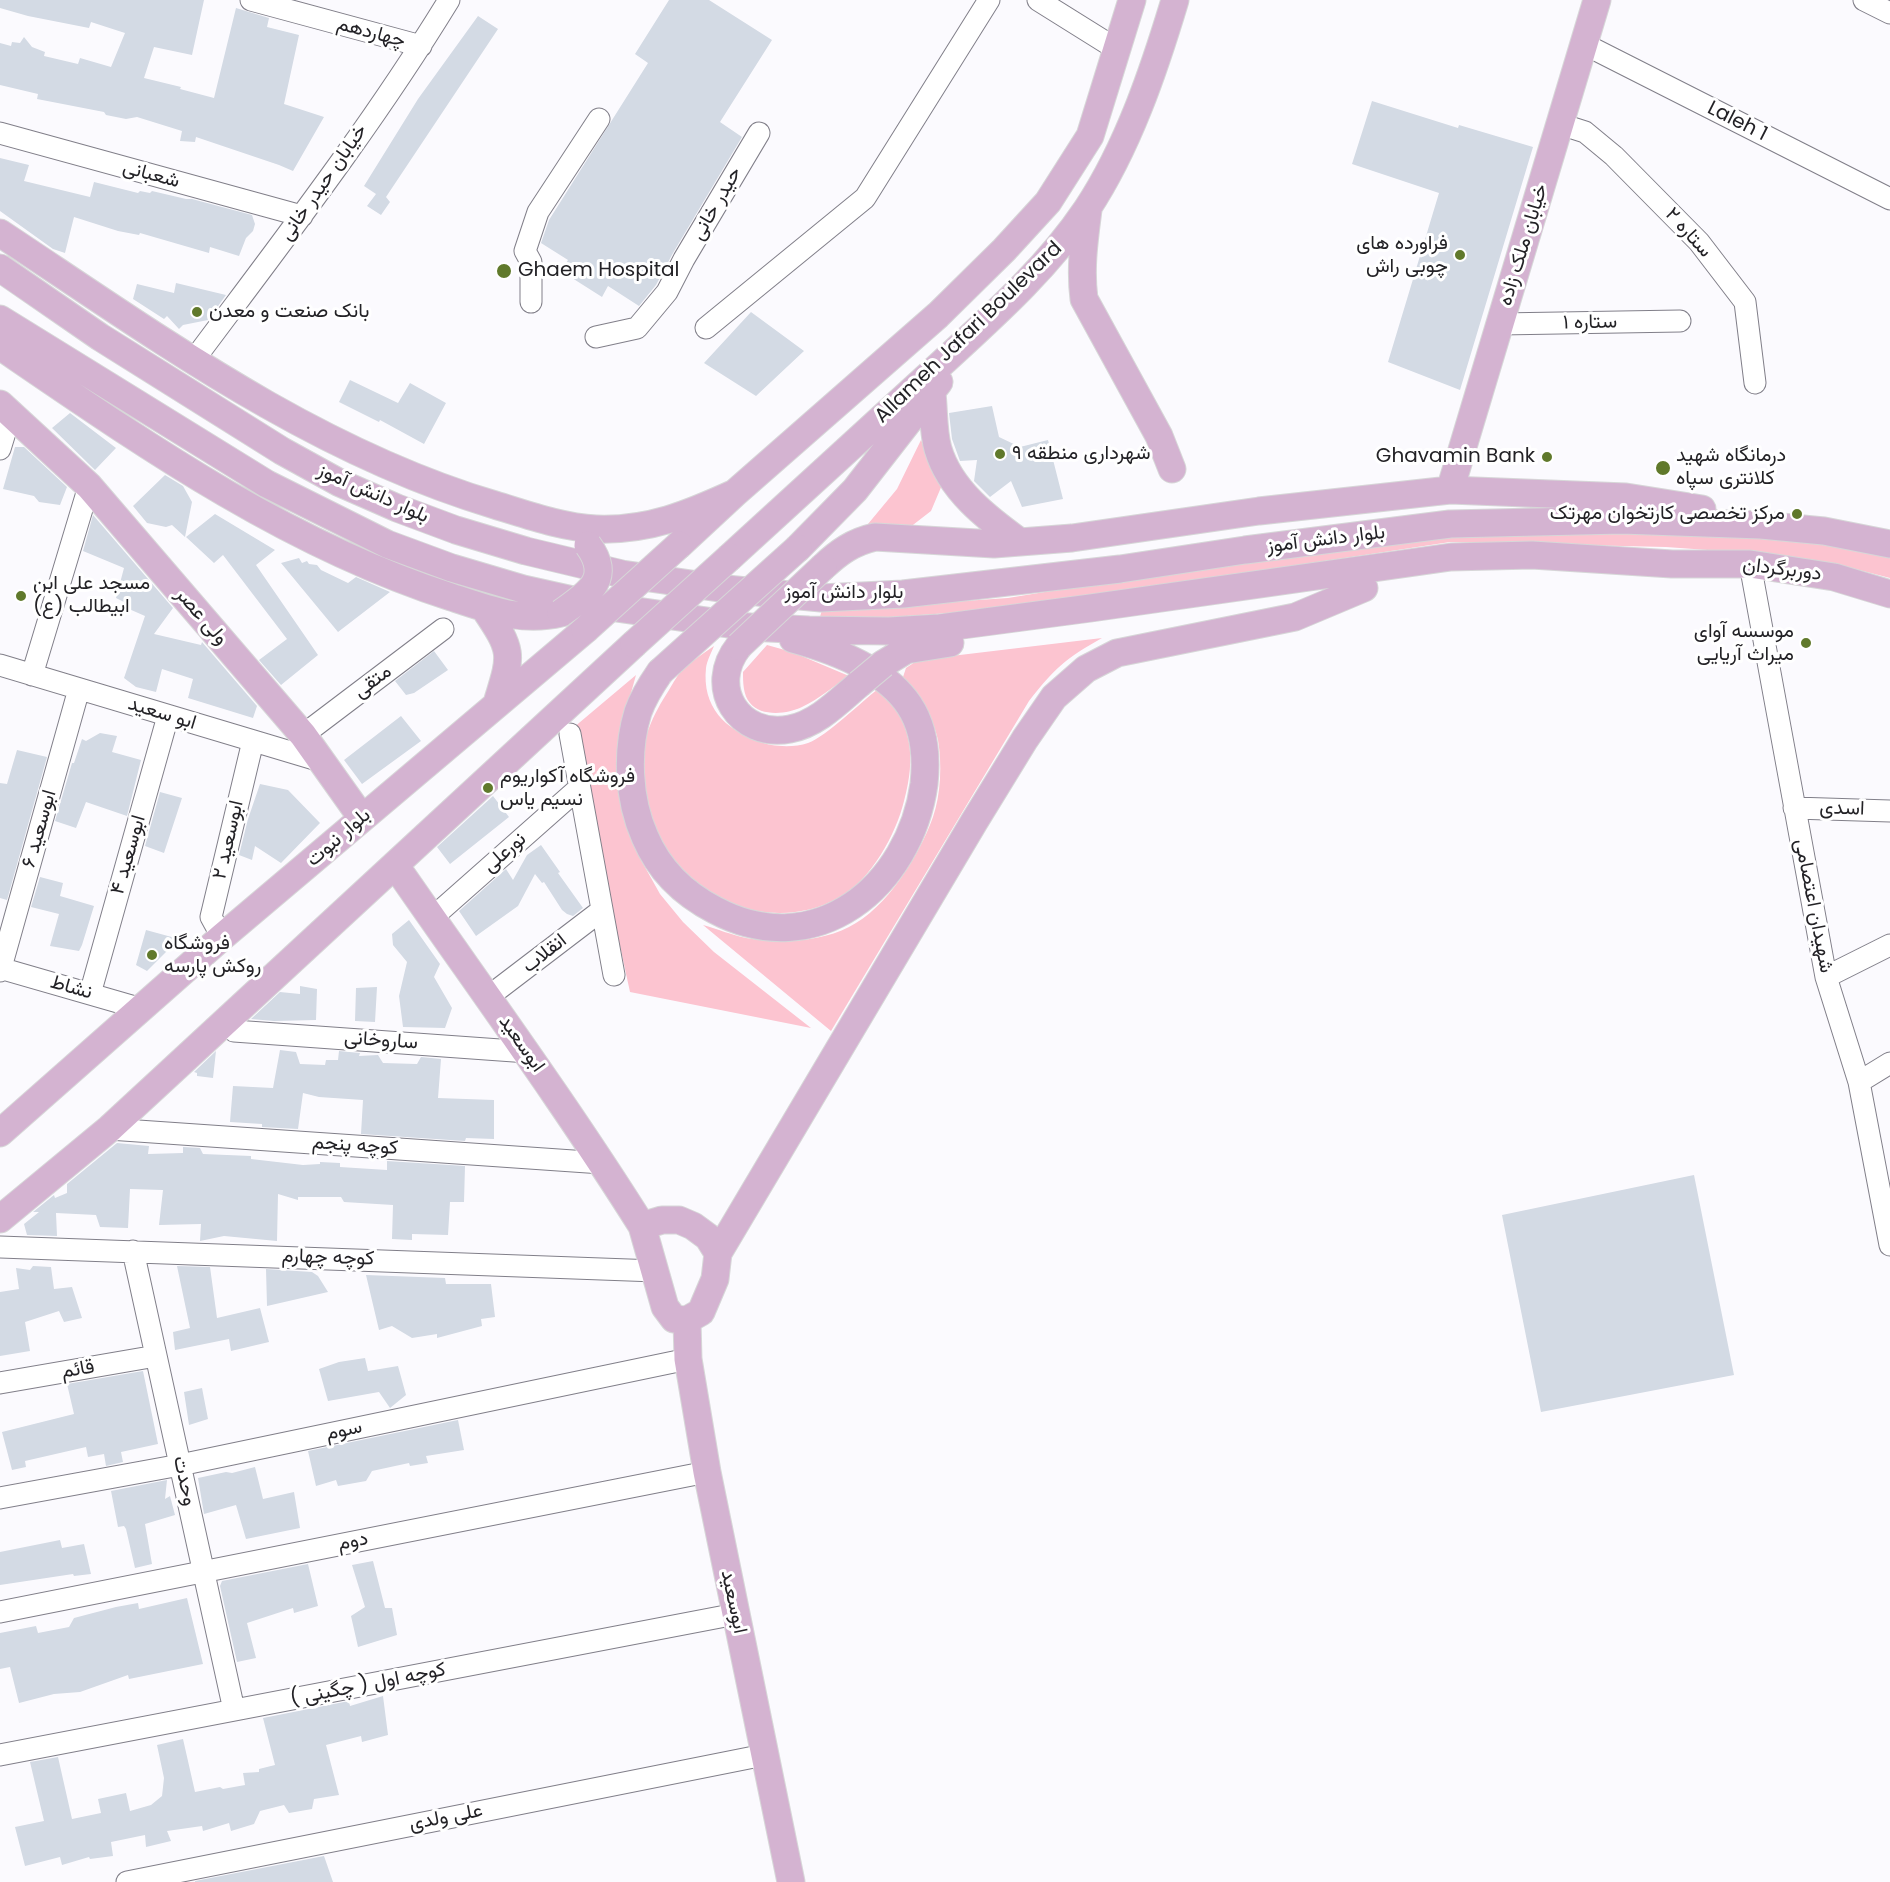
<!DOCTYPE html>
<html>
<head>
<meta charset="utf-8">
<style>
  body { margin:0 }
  canvas { display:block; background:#fbfafe }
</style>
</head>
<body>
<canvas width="1890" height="1882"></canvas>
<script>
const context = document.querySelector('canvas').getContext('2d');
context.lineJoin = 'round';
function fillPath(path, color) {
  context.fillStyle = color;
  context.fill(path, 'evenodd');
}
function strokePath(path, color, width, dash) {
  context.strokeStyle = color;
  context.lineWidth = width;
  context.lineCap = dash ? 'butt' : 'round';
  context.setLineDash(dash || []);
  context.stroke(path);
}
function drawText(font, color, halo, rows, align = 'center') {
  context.font = font + ' Poppins,Vazirmatn,sans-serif';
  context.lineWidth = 6;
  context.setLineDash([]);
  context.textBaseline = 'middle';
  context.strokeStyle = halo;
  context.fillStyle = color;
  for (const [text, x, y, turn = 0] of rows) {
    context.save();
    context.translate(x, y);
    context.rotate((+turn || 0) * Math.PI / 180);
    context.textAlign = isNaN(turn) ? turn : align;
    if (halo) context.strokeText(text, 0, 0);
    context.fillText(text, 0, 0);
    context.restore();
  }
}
fillPath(new Path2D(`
  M 921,440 L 942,485 L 931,511 L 909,528 L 863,530 L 897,489 Z
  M 1663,532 L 1763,535 L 1890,554 L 1890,578 L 1836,564 L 1763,554 L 1666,547 L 1450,542 L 1008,609 L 877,618 L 820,617 L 823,606 L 935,603 L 1008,598 L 1253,558 L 1456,533 Z
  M 1102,638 C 1066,658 1054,669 1029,701 L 831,1031 L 703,925 C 717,929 732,935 746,938 C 778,944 820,942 849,927 C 887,908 919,856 933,817 C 941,794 942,764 938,740 C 933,715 918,697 903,677 L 906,668 L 918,660 Z
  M 767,645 L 792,652 L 849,676 C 834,686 819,699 802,707 C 788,714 761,717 750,703 C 743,695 743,682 743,672 Z
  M 714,646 C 711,653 707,661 706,668 C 702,707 725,729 758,741 C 772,747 793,748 808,743 C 827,736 861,702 878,689 C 913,720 916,758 904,801 C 896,834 871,880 840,897 C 770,937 682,898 653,825 C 649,815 648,804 646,794 C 645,786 642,779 642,771 C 639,743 654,713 669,690 C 673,683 678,674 684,668 C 693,660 704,653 714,646 Z
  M 636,675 L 626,711 L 628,823 L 641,860 L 660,894 L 683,922 L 714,952 L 811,1028 L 630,992 L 573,728 Z`), '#fcc4d0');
fillPath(new Path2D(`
  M 0,0 L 204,0 L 192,55 L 154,47 L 144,78 L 181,87 L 180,89 L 214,98 L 236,8 L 269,18 L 267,27 L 299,35 L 284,104 L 324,117 L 293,171 L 279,165 L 196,137 L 195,142 L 180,141 L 182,131 L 137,117 L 126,119 L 106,115 L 104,112 L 37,99 L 38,94 L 0,85 L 0,43 L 11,46 L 12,42 L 20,43 L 24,37 L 32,47 L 45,52 L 44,56 L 78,64 L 80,58 L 111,67 L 125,33 L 91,22 L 89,28 L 28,16 L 0,8 Z
  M 669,0 L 709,0 L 772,40 L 720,122 L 742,137 L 673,253 L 656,285 L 639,306 L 608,286 L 602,297 L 561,271 L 568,260 L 541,243 L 549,220 L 648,63 L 635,54 Z
  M 478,16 L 498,29 L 386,197 L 390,202 L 381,215 L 367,206 L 376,194 L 364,186 L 418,99 Z
  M 1372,101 L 1458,128 L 1459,125 L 1533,147 L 1460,390 L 1388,362 L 1439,193 L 1352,164 Z
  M 0,158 L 29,165 L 24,181 L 90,197 L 94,182 L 138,193 L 140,191 L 150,193 L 152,191 L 186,199 L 192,199 L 252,215 L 255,224 L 253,231 L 246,238 L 239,256 L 210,247 L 209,253 L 140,233 L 139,235 L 118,231 L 74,217 L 65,253 L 53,249 L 0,211 Z
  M 176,283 L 226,295 L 208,320 L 183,325 L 179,329 L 167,316 L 164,319 L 133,299 L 137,284 L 174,293 Z
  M 751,312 L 804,351 L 756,396 L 704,363 Z
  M 350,380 L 398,403 L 410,383 L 446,403 L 424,444 L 380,420 L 379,422 L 339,402 Z
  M 992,406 L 999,437 L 1020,447 L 1048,440 L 1063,499 L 1022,507 L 1011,481 L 990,497 L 974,481 L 977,460 L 960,461 L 952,439 L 949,413 Z
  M 70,413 L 116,448 L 95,470 L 52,428 Z
  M 15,447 L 24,447 L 67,487 L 60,505 L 39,502 L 34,496 L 3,489 Z
  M 165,475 L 183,486 L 192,502 L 185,537 L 172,525 L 166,527 L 147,523 L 133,506 Z
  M 215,514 L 275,550 L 256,565 L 318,655 L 281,685 L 259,660 L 287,639 L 223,555 L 214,563 L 186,537 Z
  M 93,515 L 173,608 L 154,634 L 201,645 L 202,642 L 257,706 L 253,718 L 188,698 L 193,679 L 162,669 L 156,692 L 136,687 L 124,678 L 145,616 L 129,609 L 130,605 L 116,598 L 124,568 L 83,551 Z
  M 299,558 L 302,563 L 307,561 L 309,564 L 317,565 L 321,570 L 348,583 L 356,577 L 390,592 L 338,632 L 281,563 Z
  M 434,651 L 448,670 L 414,693 L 406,695 L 395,681 Z
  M 401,716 L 421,741 L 362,784 L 344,760 Z
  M 100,733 L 117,736 L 112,752 L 141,760 L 127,816 L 86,802 L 76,828 L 55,821 L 72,763 L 74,763 L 82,739 L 86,741 Z
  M 17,750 L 47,757 L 7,900 L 0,898 L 0,783 L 7,784 Z
  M 260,784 L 288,790 L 320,823 L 281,863 L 255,846 L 252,860 L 239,855 L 248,819 Z
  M 160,792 L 182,798 L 164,853 L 145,846 Z
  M 493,796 L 509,817 L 450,864 L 437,847 Z
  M 541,845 L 560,872 L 558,873 L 583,908 L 573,916 L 567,914 L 562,910 L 544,882 L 542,883 L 535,874 L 518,906 L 476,936 L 459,911 L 506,869 L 513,880 L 527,855 Z
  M 40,877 L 63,883 L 60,896 L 94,906 L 82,945 L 79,951 L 50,946 L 59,914 L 31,907 Z
  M 409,920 L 440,964 L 434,977 L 452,1008 L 445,1028 L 403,1027 L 399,996 L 407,962 L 393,945 L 392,934 Z
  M 146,930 L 179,939 L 147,971 L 136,965 Z
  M 300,986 L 317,989 L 316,1020 L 274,1021 L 251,1019 L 280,992 L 300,994 Z
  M 377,987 L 375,1022 L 355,1021 L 356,988 Z
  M 280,1050 L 296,1052 L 300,1064 L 325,1065 L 326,1060 L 338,1060 L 339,1051 L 360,1053 L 359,1056 L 378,1055 L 383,1063 L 417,1064 L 421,1057 L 441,1059 L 438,1098 L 494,1100 L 494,1139 L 466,1138 L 465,1141 L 361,1134 L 363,1100 L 319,1097 L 303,1093 L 298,1129 L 262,1127 L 262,1124 L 230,1122 L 233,1086 L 273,1088 Z
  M 216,1051 L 213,1078 L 197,1076 L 197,1073 L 194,1072 Z
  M 117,1143 L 149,1146 L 148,1154 L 183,1153 L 183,1147 L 200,1148 L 203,1154 L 251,1156 L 251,1159 L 303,1165 L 320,1164 L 320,1162 L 340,1163 L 340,1167 L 387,1170 L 387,1161 L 465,1166 L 464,1202 L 450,1202 L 448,1235 L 412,1234 L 412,1240 L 392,1239 L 393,1205 L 344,1202 L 341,1197 L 298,1197 L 298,1200 L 278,1194 L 277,1241 L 224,1236 L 200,1241 L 201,1224 L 159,1225 L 163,1190 L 130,1189 L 128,1228 L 100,1227 L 96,1215 L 56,1213 L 57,1236 L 27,1235 L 24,1224 L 39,1212 L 33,1212 L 54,1195 L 55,1198 L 67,1193 L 67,1184 Z
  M 1694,1175 L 1734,1375 L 1541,1412 L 1502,1215 Z
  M 33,1266 L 51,1267 L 54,1289 L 72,1287 L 82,1318 L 64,1322 L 59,1311 L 25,1322 L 30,1351 L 0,1356 L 0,1292 L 19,1289 L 16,1268 L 30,1270 Z
  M 177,1266 L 210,1267 L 217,1318 L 260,1308 L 269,1342 L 231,1351 L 229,1339 L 175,1350 L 173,1332 L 190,1328 Z
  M 266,1269 L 312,1272 L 318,1276 L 328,1292 L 267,1306 Z
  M 366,1275 L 445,1278 L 446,1284 L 491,1284 L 495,1317 L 481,1319 L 482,1326 L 437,1338 L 437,1334 L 412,1338 L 392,1326 L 379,1330 Z
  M 365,1358 L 368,1371 L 398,1366 L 406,1395 L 390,1408 L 379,1392 L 328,1401 L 319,1369 L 339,1362 Z
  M 143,1371 L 158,1444 L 121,1452 L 123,1462 L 106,1466 L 104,1454 L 88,1457 L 86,1447 L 25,1461 L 26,1467 L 12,1470 L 2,1432 L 74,1414 L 67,1384 Z
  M 202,1388 L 208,1419 L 189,1425 L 184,1392 Z
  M 458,1420 L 464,1450 L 426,1456 L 428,1463 L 410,1466 L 409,1463 L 372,1471 L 366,1481 L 338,1486 L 336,1480 L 316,1486 L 308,1451 Z
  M 255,1467 L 263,1499 L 294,1492 L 300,1528 L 246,1539 L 236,1505 L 204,1514 L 198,1478 L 226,1472 L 232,1473 Z
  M 167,1480 L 165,1499 L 170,1496 L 175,1515 L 145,1524 L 152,1564 L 135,1568 L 126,1529 L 124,1526 L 118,1527 L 111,1491 Z
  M 60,1540 L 62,1548 L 84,1544 L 91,1574 L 74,1576 L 73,1574 L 0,1585 L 0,1552 Z
  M 373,1561 L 385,1608 L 392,1608 L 397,1635 L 358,1647 L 351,1616 L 365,1607 L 352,1565 Z
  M 308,1564 L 318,1606 L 294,1613 L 293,1608 L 247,1623 L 256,1658 L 237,1662 L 220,1586 L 222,1581 Z
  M 187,1598 L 203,1664 L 129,1679 L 128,1675 L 80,1692 L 54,1694 L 19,1703 L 10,1667 L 0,1669 L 0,1633 L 36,1626 L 38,1633 L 69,1627 L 74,1618 L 116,1607 L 138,1603 L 139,1609 Z
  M 383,1696 L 388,1735 L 362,1742 L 361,1736 L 326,1745 L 339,1795 L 314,1799 L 312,1809 L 289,1813 L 284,1805 L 260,1811 L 254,1824 L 231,1831 L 229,1823 L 203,1831 L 202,1826 L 167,1831 L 171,1841 L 146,1847 L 145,1835 L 111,1842 L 113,1856 L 90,1859 L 89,1857 L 62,1865 L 60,1857 L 25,1866 L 15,1827 L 44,1821 L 30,1762 L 58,1757 L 72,1819 L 101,1813 L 98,1799 L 126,1793 L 130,1811 L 151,1805 L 162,1796 L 164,1778 L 157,1745 L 183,1739 L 195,1792 L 220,1787 L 223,1789 L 245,1785 L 243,1773 L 259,1772 L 259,1769 L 275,1765 L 263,1718 L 349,1701 L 350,1706 Z
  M 324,1856 L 333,1882 L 195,1882 L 195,1881 Z`), '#d3dae4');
const minor = new Path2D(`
  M 251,0 L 421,46
  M 1038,0 L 1118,50
  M 1864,0 L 1890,13
  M 1584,44 L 1890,199
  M 1560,124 L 1585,132 L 1614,156 L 1699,242 L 1745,302 L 1755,383
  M 0,133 L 302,216
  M 531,302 L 531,262 L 525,251 L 538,212 L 599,119
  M 1500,324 L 1680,321
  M 706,328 L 865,198 L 989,0
  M 596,337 L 637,328 L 667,292 L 684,259 L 759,133
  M 193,361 C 281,243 372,126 449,0
  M 0,449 L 11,413
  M 1750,564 L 1826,977 L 1859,1082 L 1890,1245
  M 0,665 L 324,762
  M 32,675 L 89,486
  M 570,734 L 614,975
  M 303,735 L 443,629
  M 1794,808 L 1890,811
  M 432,918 L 579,788
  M 222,937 L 211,917 L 253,741
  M 0,968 L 142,1009
  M 0,971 L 79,689
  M 1826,977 L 1890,945
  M 90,994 L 168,716
  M 488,997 L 602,910
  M 234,1031 L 528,1052
  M 1859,1082 L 1890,1063
  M 109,1129 L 602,1163
  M 0,1247 L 656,1271
  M 133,1251 L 234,1710
  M 0,1383 L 156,1356
  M 0,1498 L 180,1465 L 688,1359
  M 0,1612 L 707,1472
  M 0,1755 L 736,1614
  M 127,1882 L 764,1755`);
const major = new Path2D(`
  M 1088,210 C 1084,241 1080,269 1084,299 L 1159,436 L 1172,469
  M 0,233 C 157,337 313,451 495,505 C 528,515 561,527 596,529 C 649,531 689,514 735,493
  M 0,268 L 100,337 L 282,451 L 340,483 L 397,508 L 456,530 L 526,551 L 622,574 L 726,589 L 821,598 L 903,594 L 1120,569 L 1245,550 L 1450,524 L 1622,520 L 1761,525 L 1824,531 L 1890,544
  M 0,319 L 267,484 L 387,544 L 452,568 L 523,589 L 595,605 L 749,627 L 809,630 L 889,631 L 940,628 L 1091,608 L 1451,557 L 1532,555 L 1672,564 L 1750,564 L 1834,577 L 1890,594
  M 0,346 C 142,443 286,544 451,597 C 489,609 521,623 561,613
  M 932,393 C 934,411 933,432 938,449 C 950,490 987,518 1020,542
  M 0,404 L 89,486 L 303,735 L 362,818
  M 1450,490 L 1597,0
  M 679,545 L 735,493 L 938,315 L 1004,250 L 1048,202 L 1090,136 L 1132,0
  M 798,548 L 855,490 L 939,382
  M 730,557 C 796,497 862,436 928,376 C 984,324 1044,273 1087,209 C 1128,147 1154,70 1175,0
  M 823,567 C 839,552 853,542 875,537 L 994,544 L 1072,538 L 1259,511 L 1450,490 L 1626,497 L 1702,509
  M 484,608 C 514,652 512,654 497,703
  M 739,646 C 706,687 739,739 790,729 C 817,724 839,701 859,684
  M 883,664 L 906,650 L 950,643
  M 660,672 C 651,685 643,698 638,712 C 626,751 628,799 645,837 C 659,870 684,894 715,910 C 816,964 910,886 924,784 C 927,756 925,729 909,705 C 885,669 834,650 793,639
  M 395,865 C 478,985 564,1102 642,1226
  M 0,1133 L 222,937 L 585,630
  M 0,1219 L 109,1129 L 634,644
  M 662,1220 L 679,1220 L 693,1226 L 708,1237 L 718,1253 L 715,1279 L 701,1312 L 687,1320 L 674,1319 L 665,1307 L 642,1226 Z
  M 718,1253 L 974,822 L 1025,739 L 1054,697 L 1086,669 L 1117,653 L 1295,617 L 1364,588
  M 687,1320 L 688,1359 L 707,1472 L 791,1882`);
strokePath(minor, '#817f89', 23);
strokePath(major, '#d7d7d8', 29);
strokePath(minor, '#fff', 21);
strokePath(major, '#d4b3d1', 27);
const majorBridge = new Path2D(`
  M 561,613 C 588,594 613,579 588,545
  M 585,630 L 679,545
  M 634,644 L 730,557
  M 739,646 L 823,567
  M 660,672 L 798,548
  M 859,684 L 883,664`);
strokePath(majorBridge, '#d7d7d8', 29, []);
strokePath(majorBridge, '#d4b3d1', 27);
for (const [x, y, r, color] of [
  [1460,255,6,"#60792b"],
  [504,271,8,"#60792b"],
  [197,312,6,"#60792b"],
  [1000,454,6,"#60792b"],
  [1547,457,6,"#60792b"],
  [1663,468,8,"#60792b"],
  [1797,514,6,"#60792b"],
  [21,596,6,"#60792b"],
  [1806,643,6,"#60792b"],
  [488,788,6,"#60792b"],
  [152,955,6,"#60792b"]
]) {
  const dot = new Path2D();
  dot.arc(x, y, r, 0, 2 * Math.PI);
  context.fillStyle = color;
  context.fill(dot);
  strokePath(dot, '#fff', 2);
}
drawText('20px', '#232226', '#fff', [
  ["چهاردهم",371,33,15],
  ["Laleh 1",1737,122,27],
  ["شعبانی",151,175,15],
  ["خیابان حیدر خانی",324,183,-55],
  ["حیدر خانی",717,204,-60],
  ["ستاره ۲",1688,233,48],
  ["خیابان ملک زاده",1524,245,-73],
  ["ستاره ۱",1590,323,-1],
  ["Allameh Jafari Boulevard",969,333,-44],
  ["بلوار دانش آموز",373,494,24],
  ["بلوار دانش آموز",1326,540,-7],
  ["دوربرگردان",1782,570,7],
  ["بلوار دانش آموز",844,593],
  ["ولی عصر",201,617,49],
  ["متقی",373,682,-37],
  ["ابو سعید",162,714,17],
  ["اسدی",1842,809,2],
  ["ابوسعید ۶",40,829,-74],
  ["بلوار نبوت",339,838,-41],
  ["ابوسعید ۲",229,840,-77],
  ["نورعلی",505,853,-41],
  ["ابوسعید ۴",129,855,-74],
  ["شهیدان اعتصامی",1813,906,79],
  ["انقلاب",545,954,-38],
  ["نشاط",71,988,16],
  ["ساروخانی",381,1041,4],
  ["ابوسعید",521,1044,55],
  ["کوچه پنجم",355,1146,4],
  ["کوچه چهارم",328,1258,2],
  ["قائم",78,1370,-10],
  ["سوم",344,1431,-12],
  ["وحدت",184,1481,78],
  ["دوم",353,1542,-11],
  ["ابوسعید",733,1602,78],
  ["کوچه اول ( چگینی )",368,1685,-11],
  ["علی ولدی",446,1818,-11]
]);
drawText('20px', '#232226', '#fff', [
  ["فراورده های",1448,244,"right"],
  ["چوبی راش",1448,267,"right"],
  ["Ghaem Hospital",518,271],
  ["بانک صنعت و معدن",209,312],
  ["شهرداری منطقه ۹",1012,454],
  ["درمانگاه شهید",1676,456],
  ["کلانتری سپاه",1676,479],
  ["Ghavamin Bank",1535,457,"right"],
  ["مرکز تخصصی کارتخوان مهرتک",1785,514,"right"],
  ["مسجد علی ابن",33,584],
  ["ابیطالب (ع)",33,607],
  ["موسسه آوای",1794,632,"right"],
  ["میراث آریایی",1794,655,"right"],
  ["فروشگاه آکواریوم",500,777],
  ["نسیم یاس",500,800],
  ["فروشگاه",164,944],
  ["روکش پارسه",164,967]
], 'left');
</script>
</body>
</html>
